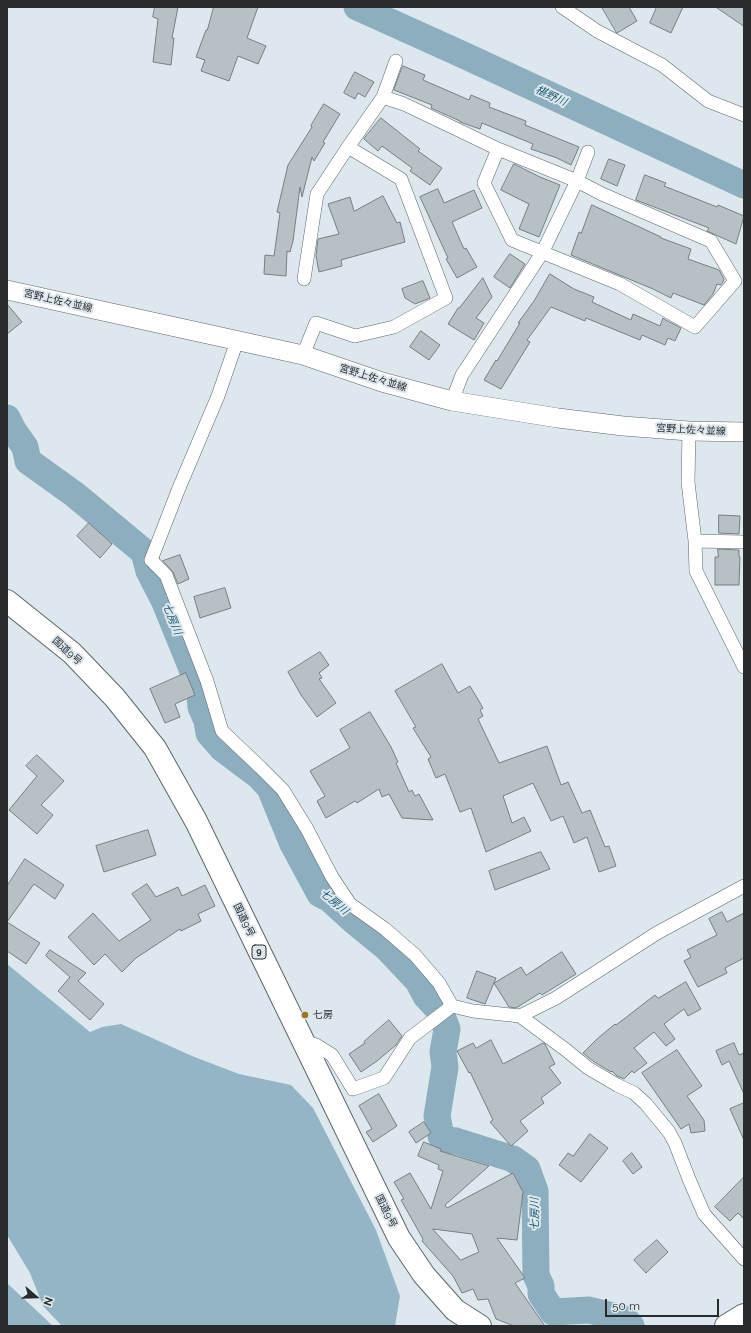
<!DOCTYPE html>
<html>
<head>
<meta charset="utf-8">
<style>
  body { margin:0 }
  #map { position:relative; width:751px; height:1333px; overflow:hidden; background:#dde8ee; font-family:Raleway,sans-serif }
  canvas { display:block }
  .frame { position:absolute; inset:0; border:8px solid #272b2d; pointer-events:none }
  .north { position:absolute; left:16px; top:1277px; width:40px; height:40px; -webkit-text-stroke:3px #dde8ee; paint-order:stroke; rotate:110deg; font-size:11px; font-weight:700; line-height:16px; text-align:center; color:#272b2d }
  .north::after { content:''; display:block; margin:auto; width:14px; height:18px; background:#272b2d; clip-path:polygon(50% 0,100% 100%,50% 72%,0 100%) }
  .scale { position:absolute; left:605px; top:1299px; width:114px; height:18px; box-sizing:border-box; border:2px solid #272b2d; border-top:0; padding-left:5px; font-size:12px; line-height:14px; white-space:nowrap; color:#272b2d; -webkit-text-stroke:3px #dde8ee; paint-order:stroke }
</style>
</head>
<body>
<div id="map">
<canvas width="751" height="1333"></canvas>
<div class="frame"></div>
<div class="north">N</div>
<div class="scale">50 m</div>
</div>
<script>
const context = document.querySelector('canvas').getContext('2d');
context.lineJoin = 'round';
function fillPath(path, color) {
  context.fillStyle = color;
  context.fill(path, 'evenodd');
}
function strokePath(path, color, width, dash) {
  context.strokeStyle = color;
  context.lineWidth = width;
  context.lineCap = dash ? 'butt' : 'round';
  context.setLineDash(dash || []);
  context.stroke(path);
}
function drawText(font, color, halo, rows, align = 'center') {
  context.font = font + ' Raleway,"Noto Sans JP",sans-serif';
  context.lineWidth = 4;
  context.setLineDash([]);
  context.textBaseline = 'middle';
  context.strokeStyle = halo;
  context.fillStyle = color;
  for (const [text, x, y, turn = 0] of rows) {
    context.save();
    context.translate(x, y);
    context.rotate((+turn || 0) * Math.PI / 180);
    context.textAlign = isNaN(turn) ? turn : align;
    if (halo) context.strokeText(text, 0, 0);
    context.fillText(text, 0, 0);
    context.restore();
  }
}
fillPath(new Path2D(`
  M 7,964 L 90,1032 L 102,1027 L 121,1024 L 192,1056 L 239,1074 L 291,1085 L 313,1108 L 376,1230 L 400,1296 L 395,1326 L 62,1326 L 43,1306 L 30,1273 L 7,1235 Z
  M 7,1283 L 53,1326 L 7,1326 Z`), '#94b5c5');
strokePath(new Path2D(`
  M 357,7 L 459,53 L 744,185
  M 7,418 L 13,430 L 25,447 L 28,461 L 74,494 L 144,552 L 149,571 L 164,600 L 199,686 L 201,707 L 207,721 L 209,733 L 223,749 L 259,776 L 270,788 L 292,842 L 320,894 L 330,899 L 354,921 L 387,948 L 418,981 L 426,996 L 440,1011 L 447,1029 L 443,1052 L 445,1067 L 437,1116 L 441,1136 L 447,1140 L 456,1141 L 513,1159 L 527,1169 L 535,1191 L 536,1275 L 541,1286 L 541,1294 L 553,1312 L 589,1310 L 625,1319 L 631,1326`), '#8daebe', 27);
const building = new Path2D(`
  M 155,7 L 178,7 L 172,38 L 174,38 L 171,65 L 153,62 L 158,19 L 153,17 Z
  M 214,7 L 258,7 L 247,38 L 266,46 L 258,64 L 238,56 L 229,81 L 201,71 L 205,60 L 196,57 L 206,30 L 207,30 Z
  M 602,7 L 629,7 L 637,21 L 617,33 Z
  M 657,7 L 683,7 L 671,33 L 650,23 Z
  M 716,7 L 744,7 L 744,26 Z
  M 403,66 L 425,75 L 423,80 L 469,100 L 471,95 L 490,103 L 489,107 L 526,121 L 525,125 L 579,147 L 571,165 L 557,158 L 531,149 L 533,144 L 482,123 L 480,129 L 460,122 L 460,121 L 431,108 L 432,105 L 394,90 Z
  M 355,72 L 374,82 L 365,97 L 358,93 L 355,99 L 344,93 Z
  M 324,104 L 340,114 L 323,142 L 325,143 L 314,161 L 312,157 L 302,197 L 300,187 L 293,241 L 290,252 L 287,251 L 286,276 L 264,274 L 265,255 L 274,256 L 280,213 L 277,212 L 288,165 L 312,127 L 311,126 Z
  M 381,118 L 420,149 L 418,151 L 442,168 L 430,185 L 410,171 L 412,168 L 382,146 L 378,151 L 364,139 Z
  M 609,159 L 625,165 L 617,186 L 601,179 Z
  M 514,164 L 540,177 L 560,185 L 539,237 L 519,229 L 529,204 L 501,190 Z
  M 645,175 L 666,183 L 664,186 L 717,207 L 718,205 L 744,216 L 736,244 L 707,231 L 709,228 L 636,200 Z
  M 438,189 L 444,203 L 474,190 L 482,208 L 452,222 L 464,249 L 466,248 L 477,267 L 457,278 L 446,259 L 448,258 L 420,197 Z
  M 383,196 L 397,223 L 400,222 L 405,242 L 341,260 L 342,266 L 319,272 L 316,256 L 318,239 L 339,234 L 328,204 L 350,197 L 354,211 Z
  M 592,205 L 661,237 L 661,238 L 691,249 L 688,259 L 719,270 L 724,279 L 723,282 L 721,285 L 717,284 L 713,294 L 704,305 L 673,293 L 671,298 L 653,289 L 571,255 L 579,232 L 581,233 Z
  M 510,254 L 525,264 L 510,288 L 494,277 Z
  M 550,274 L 574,289 L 594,297 L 592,302 L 631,320 L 633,314 L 660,326 L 663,318 L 664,319 L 681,328 L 675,341 L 668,338 L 665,345 L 642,335 L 640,340 L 586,318 L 585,321 L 551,307 L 527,340 L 530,342 L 501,389 L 484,380 L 496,360 L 497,361 L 520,323 L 518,323 L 534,301 Z
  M 483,278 L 492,297 L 476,318 L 484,323 L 474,340 L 448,324 L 458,308 L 459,308 Z
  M 423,281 L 430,298 L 415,304 L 405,298 L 402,289 Z
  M 7,304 L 22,322 L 7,334 Z
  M 421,331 L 440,345 L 429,360 L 410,347 Z
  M 719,515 L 740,516 L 739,534 L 719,533 Z
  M 89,523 L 112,544 L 100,558 L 77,536 Z
  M 718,549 L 739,550 L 739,557 L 740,557 L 739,585 L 715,585 L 715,557 L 718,557 Z
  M 180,555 L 189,579 L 178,584 L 173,572 L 163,561 Z
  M 225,588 L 231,608 L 200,618 L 194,597 Z
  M 320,652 L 329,665 L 319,673 L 322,678 L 319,679 L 336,703 L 317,717 L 301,695 L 288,672 Z
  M 442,664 L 458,693 L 470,686 L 483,708 L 480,710 L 483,716 L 478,719 L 499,763 L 547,746 L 561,785 L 568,782 L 582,813 L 590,810 L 605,847 L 609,846 L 616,866 L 599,872 L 587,837 L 574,843 L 563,816 L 551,821 L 533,783 L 503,796 L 512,823 L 524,817 L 531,831 L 486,852 L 471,808 L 460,812 L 445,774 L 436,778 L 428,759 L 431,757 L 413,728 L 416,727 L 395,691 Z
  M 186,673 L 195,695 L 175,704 L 180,717 L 165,723 L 150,689 Z
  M 370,712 L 391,747 L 398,762 L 396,763 L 409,792 L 412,790 L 415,796 L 419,794 L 433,820 L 402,818 L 389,794 L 382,797 L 379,789 L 357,803 L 355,801 L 326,818 L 317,801 L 325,796 L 310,771 L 350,748 L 340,730 Z
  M 37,755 L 64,781 L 41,805 L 53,815 L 37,834 L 9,810 L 37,776 L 26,766 Z
  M 148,830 L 156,855 L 104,872 L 96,846 Z
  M 541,852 L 550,869 L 495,890 L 489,871 Z
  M 25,859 L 64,885 L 55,899 L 34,884 L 7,922 L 40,943 L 26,964 L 7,951 L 7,886 Z
  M 147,884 L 156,897 L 178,887 L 182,896 L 205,885 L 215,906 L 198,914 L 201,921 L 181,931 L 180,929 L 136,958 L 122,972 L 105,954 L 94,965 L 68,937 L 93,913 L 119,941 L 151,920 L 132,894 Z
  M 722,912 L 727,922 L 744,913 L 744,958 L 725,968 L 727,973 L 698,987 L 684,961 L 691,957 L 687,950 L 717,935 L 709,919 Z
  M 50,950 L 86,973 L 78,981 L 104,1004 L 90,1020 L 58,991 L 70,977 L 46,956 Z
  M 562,952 L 576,974 L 542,995 L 540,993 L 516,1008 L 509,1007 L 494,983 L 521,967 L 526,975 Z
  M 477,971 L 496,978 L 485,1004 L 467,998 Z
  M 686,982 L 701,1009 L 688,1016 L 684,1009 L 664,1024 L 675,1039 L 666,1046 L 654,1032 L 634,1048 L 647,1063 L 634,1073 L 632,1071 L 624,1079 L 617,1076 L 612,1071 L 611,1072 L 593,1061 L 583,1053 L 597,1039 L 615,1024 L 616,1025 L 655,995 L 658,998 Z
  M 389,1020 L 402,1036 L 396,1045 L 377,1061 L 361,1072 L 349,1054 L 365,1043 L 364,1042 Z
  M 491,1040 L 503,1064 L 543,1043 L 545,1044 L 555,1064 L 549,1067 L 561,1083 L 541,1098 L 544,1103 L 520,1121 L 528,1131 L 511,1146 L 490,1122 L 493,1120 L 470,1072 L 469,1073 L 457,1051 L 473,1043 L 476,1048 Z
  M 734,1043 L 739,1055 L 744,1053 L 744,1094 L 729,1061 L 722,1065 L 716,1051 Z
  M 677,1050 L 702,1086 L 687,1096 L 704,1120 L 705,1131 L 691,1133 L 689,1124 L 681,1129 L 642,1073 Z
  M 379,1094 L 397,1126 L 373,1142 L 366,1132 L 372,1129 L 359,1106 Z
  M 744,1103 L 744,1140 L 730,1109 Z
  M 424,1122 L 431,1133 L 416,1143 L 409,1132 Z
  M 590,1134 L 608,1148 L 581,1182 L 559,1165 L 568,1153 L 573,1156 Z
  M 424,1142 L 441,1149 L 440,1151 L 489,1166 L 445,1205 L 447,1208 L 513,1173 L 523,1192 L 517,1240 L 497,1238 L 525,1278 L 515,1283 L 545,1326 L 514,1326 L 496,1319 L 488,1299 L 478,1300 L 473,1289 L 462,1293 L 453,1276 L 422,1241 L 423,1239 L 401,1200 L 404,1199 L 394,1182 L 410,1173 L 431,1209 L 443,1171 L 438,1169 L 439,1165 L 418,1156 ZM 433,1229 L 472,1234 L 479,1252 L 461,1260 Z
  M 632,1153 L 642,1167 L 633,1174 L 623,1161 Z
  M 744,1177 L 744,1219 L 738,1213 L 730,1221 L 715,1207 Z
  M 657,1240 L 668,1252 L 646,1273 L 634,1260 Z`);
fillPath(building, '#b6c1c6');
strokePath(building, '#757f84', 1);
const street = new Path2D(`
  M 562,7 L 597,31 L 662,65 L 708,101 L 744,115
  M 383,97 L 404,104 L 498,149 L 577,181 L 602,194 L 711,241 L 735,281 L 695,327 L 620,284 L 512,240 L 484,183 L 498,149
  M 304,279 L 317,194 L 348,147
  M 237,341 L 218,396 L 179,488 L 151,560 L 166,575 L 207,681 L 222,731 L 260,767 L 283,790 L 307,829 L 332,877 L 350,904 L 385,929 L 415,955 L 439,983 L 452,1006 L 473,1011 L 520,1016 L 556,998 L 657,933 L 744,886
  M 303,355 L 316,323 L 355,336 L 394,327 L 446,298 L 401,179 L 348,147 L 383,97 L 396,61
  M 452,401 L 462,375 L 542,253 L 577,181 L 588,152
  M 689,431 L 688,482 L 695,541 L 696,571 L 744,667
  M 695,541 L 744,542
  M 520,1016 L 566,1050 L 588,1068 L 617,1085 L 634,1093 L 646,1104 L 669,1132 L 675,1143 L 689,1179 L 704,1214 L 744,1259
  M 302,1041 L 316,1045 L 332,1055 L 353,1089 L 384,1078 L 410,1038 L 452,1006`);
const secondary = new Path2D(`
  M 7,290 L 303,355 L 382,382 L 452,401 L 558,418 L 623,426 L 689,431 L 744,432`);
const highway = new Path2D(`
  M 7,601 L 72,653 L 115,698 L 155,748 L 196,821 L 399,1238 L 424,1275 L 455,1310 L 480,1326
  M 726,1326 L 744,1315`);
strokePath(street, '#5c666b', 14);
strokePath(secondary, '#5c666b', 20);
strokePath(highway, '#5c666b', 24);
strokePath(street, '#fff', 13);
strokePath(secondary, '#fff', 19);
strokePath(highway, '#fff', 22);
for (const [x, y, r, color] of [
  [305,1015,4,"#9e7322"]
]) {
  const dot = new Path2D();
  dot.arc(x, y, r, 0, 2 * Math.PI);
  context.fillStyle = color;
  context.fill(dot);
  strokePath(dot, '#dde8ee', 1.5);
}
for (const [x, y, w] of [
  [259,952,14]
]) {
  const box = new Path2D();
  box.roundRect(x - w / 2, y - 7, w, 14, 3);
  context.fillStyle = '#dde8ee';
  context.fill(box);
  strokePath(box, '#272b2d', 1);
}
drawText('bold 9px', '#272b2d', null, [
  ["9",259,952]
]);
drawText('10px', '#272b2d', '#dde8ee', [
  ["宮野上佐々並線",58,301,13],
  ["宮野上佐々並線",373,378,17],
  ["宮野上佐々並線",691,430,3],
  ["国道9号",67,651,42],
  ["国道9号",244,920,64],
  ["国道9号",386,1211,63]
]);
drawText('10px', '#272b2d', '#dde8ee', [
  ["七房",313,1015]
], 'left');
drawText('italic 11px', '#215e77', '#dde8ee', [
  ["椹野川",551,96,25],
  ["七房川",172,619,68],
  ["七房川",334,902,40],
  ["七房川",535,1214,-91]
]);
</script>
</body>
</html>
